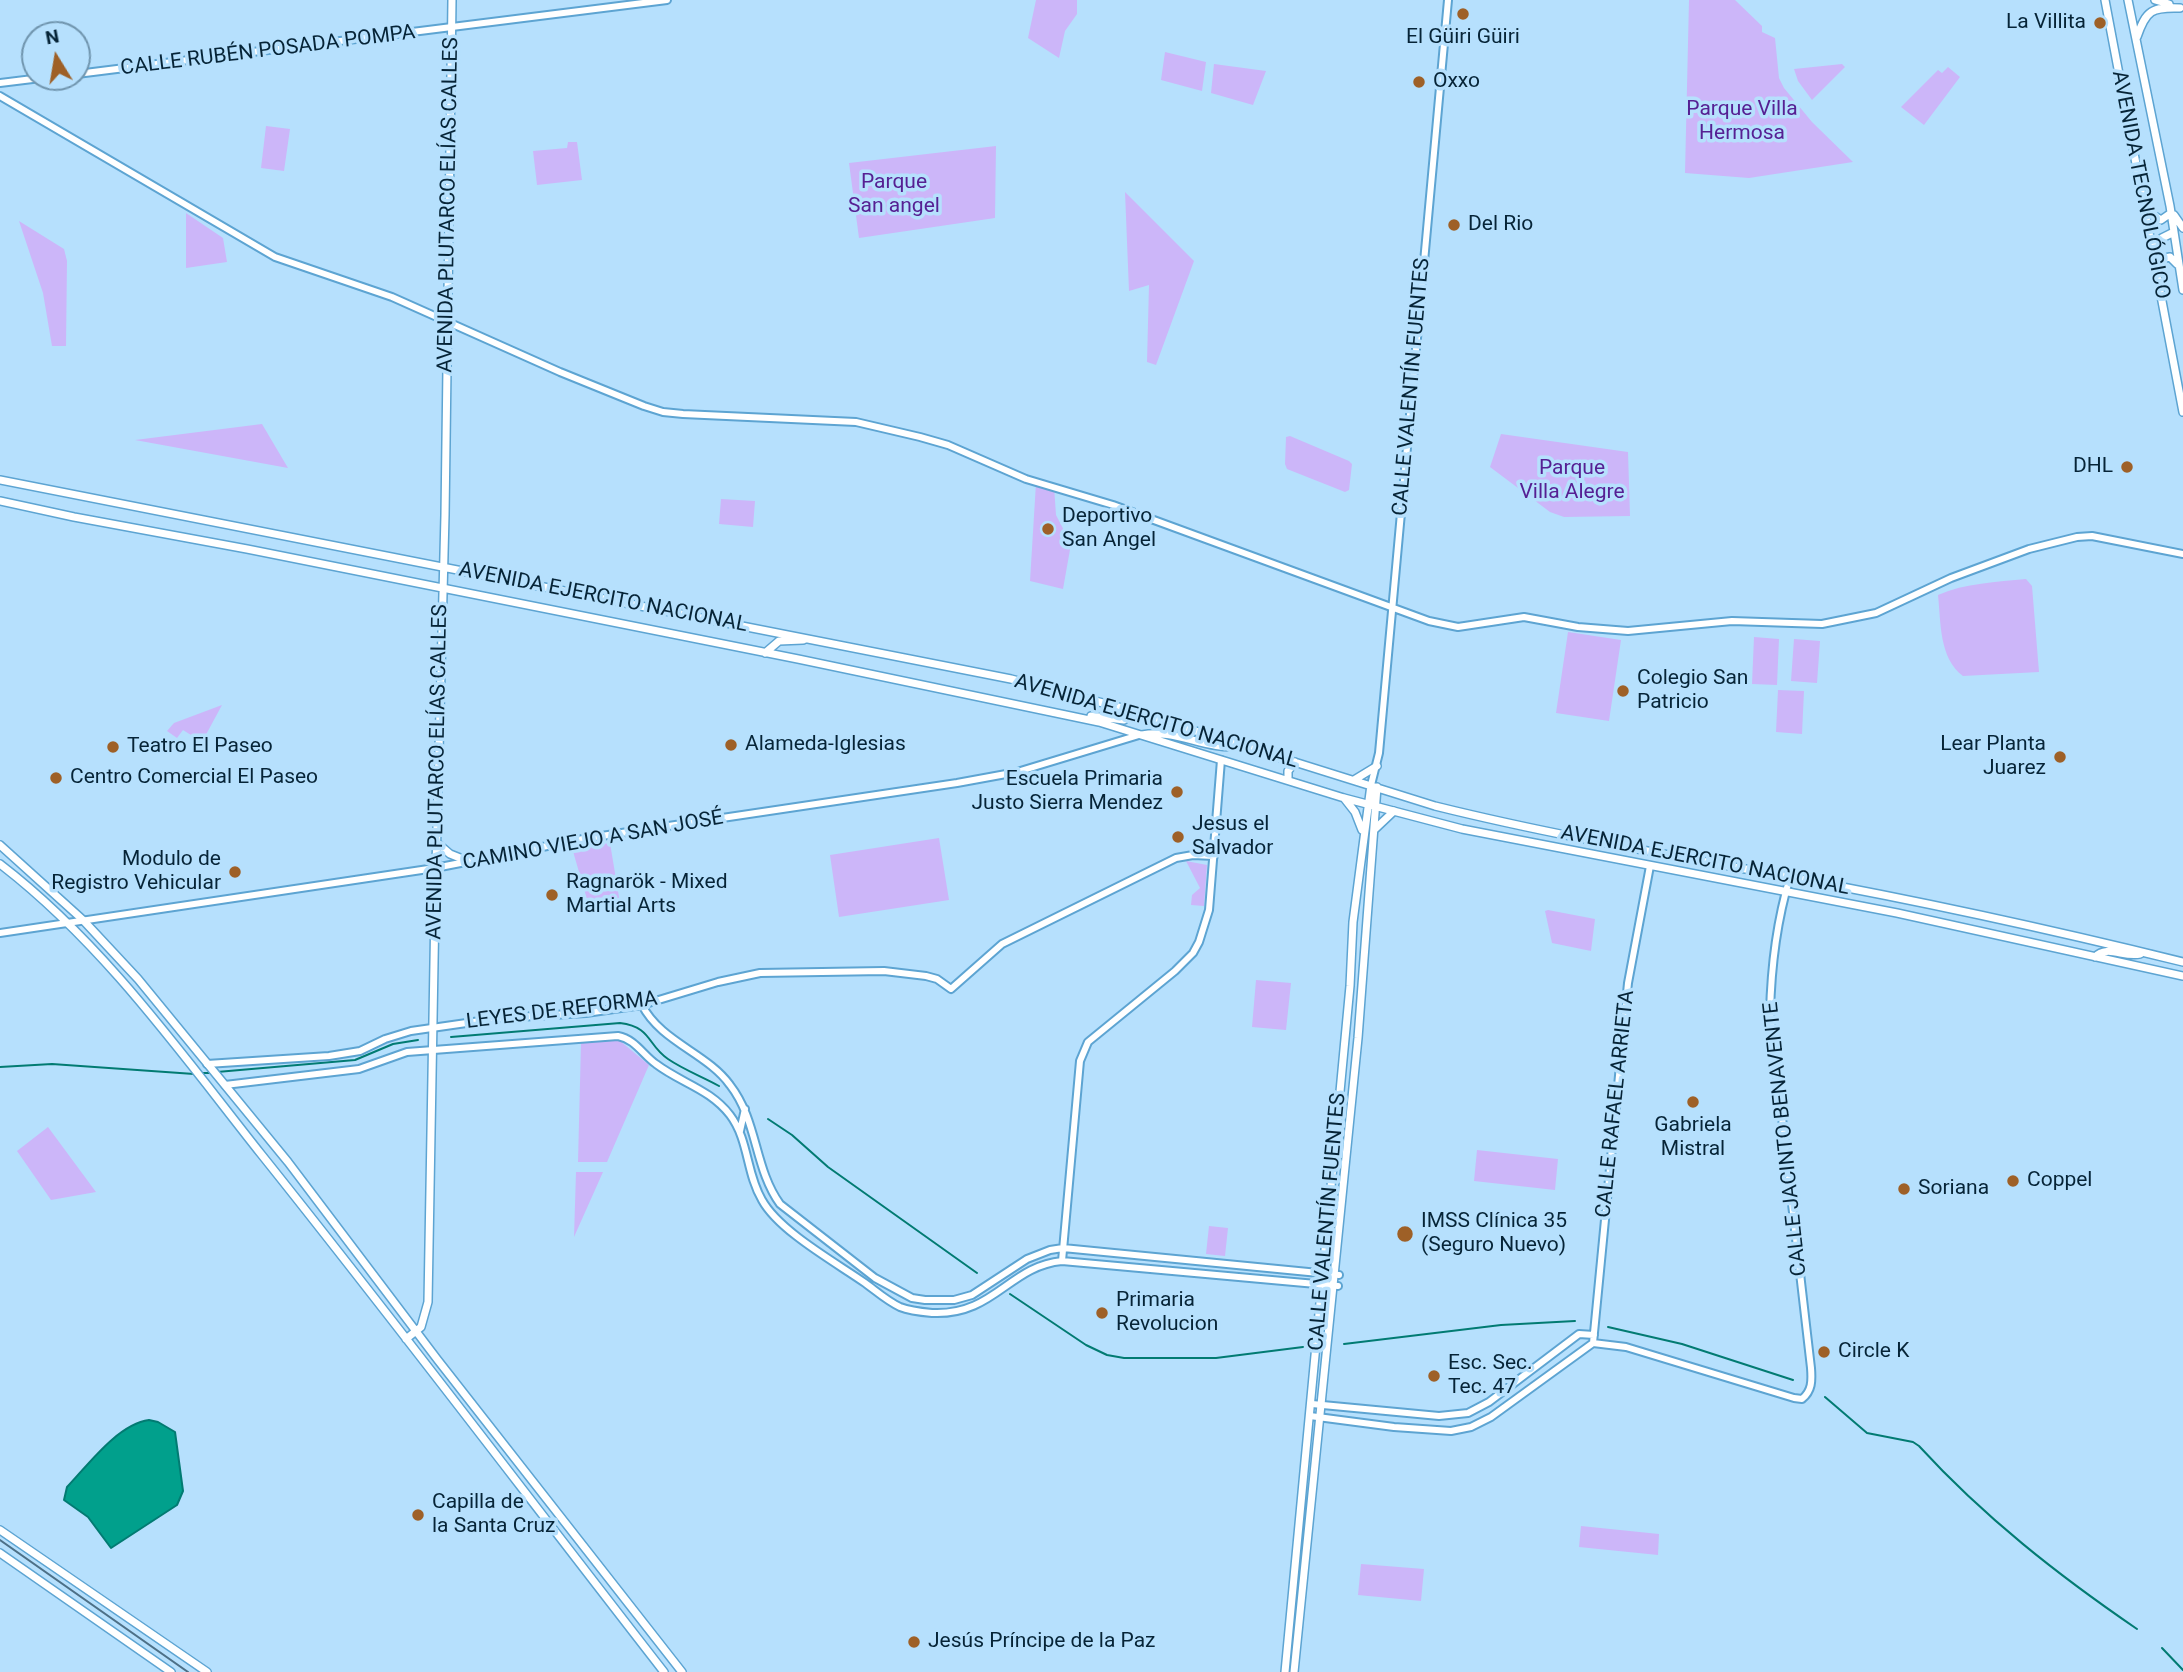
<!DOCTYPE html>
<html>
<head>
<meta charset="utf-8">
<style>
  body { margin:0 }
  #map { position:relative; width:2183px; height:1672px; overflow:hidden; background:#b6e0fd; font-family:Roboto,sans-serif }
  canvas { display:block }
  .north { position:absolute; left:21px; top:21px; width:70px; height:70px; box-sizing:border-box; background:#b6e0fd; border:2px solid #7095ae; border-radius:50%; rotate:349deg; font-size:19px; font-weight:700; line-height:28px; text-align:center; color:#062437 }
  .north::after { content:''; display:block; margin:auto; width:24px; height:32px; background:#9e6027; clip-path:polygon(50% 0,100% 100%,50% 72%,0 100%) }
</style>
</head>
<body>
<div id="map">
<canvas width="2183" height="1672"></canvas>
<div class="north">N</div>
</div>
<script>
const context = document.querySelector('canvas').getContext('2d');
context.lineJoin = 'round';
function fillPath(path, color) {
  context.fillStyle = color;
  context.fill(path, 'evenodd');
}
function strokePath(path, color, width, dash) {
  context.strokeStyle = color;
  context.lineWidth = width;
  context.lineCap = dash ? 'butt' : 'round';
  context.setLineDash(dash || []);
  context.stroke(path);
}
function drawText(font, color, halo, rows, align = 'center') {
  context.font = font + ' Roboto,sans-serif';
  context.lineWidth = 7;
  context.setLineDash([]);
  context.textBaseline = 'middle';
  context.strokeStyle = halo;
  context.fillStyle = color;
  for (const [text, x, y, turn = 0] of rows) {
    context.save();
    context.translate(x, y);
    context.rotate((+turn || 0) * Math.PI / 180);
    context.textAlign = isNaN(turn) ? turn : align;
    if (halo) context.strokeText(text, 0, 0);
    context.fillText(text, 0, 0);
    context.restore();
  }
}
fillPath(new Path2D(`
  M 1036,0 L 1077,0 L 1077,14 L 1065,31 L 1059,58 L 1028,38 Z
  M 1689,0 L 1735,0 L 1762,26 L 1762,32 L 1775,38 L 1779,78 L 1784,88 L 1812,122 L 1853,162 L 1749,178 L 1685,173 Z
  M 1165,52 L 1206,62 L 1202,91 L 1161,80 Z
  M 1214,64 L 1266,71 L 1253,105 L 1211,93 Z
  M 1842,64 L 1845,67 L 1812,100 L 1798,81 L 1794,69 Z
  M 1948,67 L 1960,77 L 1924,125 L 1901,107 L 1938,70 L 1942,73 Z
  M 266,126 L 290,129 L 284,171 L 261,168 Z
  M 568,142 L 577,142 L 582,180 L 537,185 L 533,151 L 567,148 Z
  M 996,146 L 995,218 L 859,238 L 849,163 Z
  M 1125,192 L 1194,261 L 1156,365 L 1147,362 L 1149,285 L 1129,291 Z
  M 186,213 L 223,238 L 227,262 L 186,268 Z
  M 19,221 L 64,249 L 67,261 L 66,346 L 52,346 L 43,293 Z
  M 262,424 L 288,468 L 135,440 Z
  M 1501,434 L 1628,452 L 1630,516 L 1564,517 L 1550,512 L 1490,467 Z
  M 1290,436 L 1349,461 L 1352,464 L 1349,490 L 1345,492 L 1287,469 L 1285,464 L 1286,437 Z
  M 1036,483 L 1054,486 L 1056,515 L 1071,544 L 1063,589 L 1030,581 Z
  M 721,499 L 755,501 L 753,527 L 719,524 Z
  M 2026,579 L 2032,586 L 2039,672 L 1963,676 C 1939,658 1941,623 1938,595 C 1965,583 1997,582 2026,579 Z
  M 1568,632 L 1621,640 L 1609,721 L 1556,713 Z
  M 1754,637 L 1779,639 L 1777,685 L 1752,684 Z
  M 1794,639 L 1820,641 L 1817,683 L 1791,681 Z
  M 1778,690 L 1804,691 L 1802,734 L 1776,732 Z
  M 222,705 L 202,742 L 183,730 L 177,738 L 167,731 L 174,723 Z
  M 939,838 L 949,900 L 839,917 L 830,855 Z
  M 610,843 L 621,909 L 591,913 L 572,848 Z
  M 1186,861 L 1207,865 L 1204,906 L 1191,905 L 1192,895 L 1200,888 Z
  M 1548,910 L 1595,919 L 1591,951 L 1552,943 L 1545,911 Z
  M 1256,980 L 1291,983 L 1286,1030 L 1252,1027 Z
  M 619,1040 L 649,1065 L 607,1162 L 578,1162 L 581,1043 Z
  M 48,1127 L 96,1192 L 51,1200 L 17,1151 Z
  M 1477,1150 L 1558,1159 L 1555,1190 L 1474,1181 Z
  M 576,1172 L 603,1172 L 574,1237 Z
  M 1209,1226 L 1228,1228 L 1225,1256 L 1206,1254 Z
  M 1581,1526 L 1659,1534 L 1658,1555 L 1579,1547 Z
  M 1361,1564 L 1424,1569 L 1421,1601 L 1358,1595 Z`), '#ccb6f9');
const water = new Path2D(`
  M 149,1420 L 158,1422 L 175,1432 L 183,1491 L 177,1505 L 111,1548 L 88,1517 L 64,1500 L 67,1487 C 88,1465 118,1424 149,1420 Z`);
fillPath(water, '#01a08c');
strokePath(water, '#027b72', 2);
strokePath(new Path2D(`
  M 451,1037 L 620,1023 C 652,1027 647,1045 668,1059 C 684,1070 703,1077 719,1086
  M 0,1067 L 52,1064 L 194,1074
  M 217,1072 L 355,1060 L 393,1044 L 418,1040
  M 200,1073 L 212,1073
  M 768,1119 L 792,1135 L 828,1167 L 977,1273
  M 1010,1294 L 1086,1345 L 1107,1355 L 1124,1358 L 1216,1358 L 1303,1347
  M 1608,1327 L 1682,1344 L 1793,1380
  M 1344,1344 L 1501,1325 L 1575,1321
  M 1825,1397 L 1867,1433 L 1913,1442 L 1919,1446 C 1984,1517 2058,1575 2137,1629
  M 2162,1648 L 2183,1670`), '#027b72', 2);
const minor = new Path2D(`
  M 77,74 L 667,0
  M 0,83 L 49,77
  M 0,96 L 275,257 L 392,297 L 560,372 L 644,406 L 663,412 L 683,414 L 856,422 L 920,437 L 948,445 L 1026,479 L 1113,505 L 1429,621 L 1458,627 L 1524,617 L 1578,627 L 1628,631 L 1732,621 L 1822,624 L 1876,613 L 1951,578 L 2029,549 L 2077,537 L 2092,536 L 2183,554
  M 1371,785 L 1379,753 L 1448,0
  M 0,933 L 435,868 L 588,838 L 957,783 L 1017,772 L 1139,735
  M 642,1005 C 661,1042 707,1053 730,1085 C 758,1121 754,1168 780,1204 L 875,1278 L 912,1298 L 925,1300 L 954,1300 L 972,1295 L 1027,1259 L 1050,1250 L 1063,1248 L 1339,1275
  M 207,1064 L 329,1056 L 360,1051 L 385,1039 L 411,1031 L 501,1018 L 586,1013 L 642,1005 L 718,982 L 760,973 L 884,971 L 926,976 L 937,979 L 951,989 L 1002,944 L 1176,858 L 1193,855 L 1214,856
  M 225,1085 L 359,1069 L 407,1052 L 618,1036 C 635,1039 643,1055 656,1064 C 681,1083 710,1089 730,1115 C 749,1140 746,1173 762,1200 C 779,1231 835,1262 865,1283 C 876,1291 887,1301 900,1307 C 910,1311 921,1312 932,1313 C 994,1316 1009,1266 1062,1261 L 1338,1286
  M 740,1131 L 745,1109
  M 1062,1261 L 1080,1061 L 1088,1042 L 1175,971 L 1193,953 L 1199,942 L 1209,910 L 1221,760
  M 1593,1343 L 1628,983 L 1650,866
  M 1312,1404 L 1439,1416 L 1468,1413 L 1489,1402 L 1579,1334 L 1594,1335
  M 1310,1416 L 1394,1427 L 1451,1431 L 1471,1427 L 1491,1417 L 1593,1343 L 1626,1347 L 1794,1398 L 1802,1399 C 1812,1391 1812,1381 1811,1368 L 1770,1014 C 1771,969 1777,920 1790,877`);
const major = new Path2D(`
  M 2105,0 L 2183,412
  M 2128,0 L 2170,206 L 2183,290
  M 2155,0 L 2169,4
  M 2137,37 C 2146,10 2152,7 2180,8
  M 2145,210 L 2161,220 L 2171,213
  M 2174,215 L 2183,228
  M 2152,247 L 2162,238 L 2174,232
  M 2157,270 L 2165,258 L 2170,257 L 2177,264
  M 0,480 L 1011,679 L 1122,708 L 1435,806 C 1552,835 1670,855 1789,877 C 1921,901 2053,930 2183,962
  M 0,501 L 74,517 L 247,549 L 798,659 L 1099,722 L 1344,798 L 1462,829 L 1897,913 L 2183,976
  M 765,653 L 779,641 L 803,640
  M 1091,716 L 1124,720 L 1126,715 L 1122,708
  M 1142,735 C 1175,728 1207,751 1240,746
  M 1288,780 L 1288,771 L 1295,762
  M 1354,780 L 1377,766
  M 1344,798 L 1355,812 L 1362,830
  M 1375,829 L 1394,811
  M 436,842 L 450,854 L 470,862
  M 0,845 L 83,920 L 138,979 L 288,1162 L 437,1359 L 682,1672
  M 0,864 C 103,943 181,1053 261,1154 C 398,1325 530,1500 664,1672
  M 2095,957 C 2107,944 2124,958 2140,954
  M 406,1339 L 421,1327 L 428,1302 L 435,906 L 445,515 L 452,0
  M 0,1530 L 207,1672
  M 0,1553 L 171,1672
  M 1285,1672 L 1350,986 L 1353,922 L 1371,785
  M 1294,1672 L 1358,1038 L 1377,787`);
strokePath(minor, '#5da4d2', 10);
strokePath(major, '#5da4d2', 10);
strokePath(minor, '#fff', 6);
strokePath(major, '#fff', 7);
strokePath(new Path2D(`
  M 0,1540 L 188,1672`), '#4d7087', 2);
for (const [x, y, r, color] of [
  [1463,14,7,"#9e6027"],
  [2100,23,7,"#9e6027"],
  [1419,82,7,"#9e6027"],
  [1454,225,7,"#9e6027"],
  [2127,467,7,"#9e6027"],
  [1048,529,7,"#9e6027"],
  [1623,691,7,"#9e6027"],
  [731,745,7,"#9e6027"],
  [113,747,7,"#9e6027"],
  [2060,757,7,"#9e6027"],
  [56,778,7,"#9e6027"],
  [1177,792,7,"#9e6027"],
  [1178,837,7,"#9e6027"],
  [235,872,7,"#9e6027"],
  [552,895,7,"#9e6027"],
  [1693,1102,7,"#9e6027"],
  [2013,1181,7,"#9e6027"],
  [1904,1189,7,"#9e6027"],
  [1405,1234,9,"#9e6027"],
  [1102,1313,7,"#9e6027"],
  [1824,1352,7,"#9e6027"],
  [1434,1376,7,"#9e6027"],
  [418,1515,7,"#9e6027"],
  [914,1642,7,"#9e6027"]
]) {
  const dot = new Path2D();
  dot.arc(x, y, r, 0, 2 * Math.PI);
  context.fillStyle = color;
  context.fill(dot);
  strokePath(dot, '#b6e0fd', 2.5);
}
drawText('21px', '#062437', '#b6e0fd', [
  ["La Villita",2086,23,"right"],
  ["El Güiri Güiri",1463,38,"center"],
  ["Oxxo",1433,82],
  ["Del Rio",1468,225],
  ["DHL",2113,467,"right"],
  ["Deportivo",1062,517],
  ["San Angel",1062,541],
  ["Colegio San",1637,679],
  ["Patricio",1637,703],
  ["Alameda-Iglesias",745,745],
  ["Lear Planta",2046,745,"right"],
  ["Juarez",2046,769,"right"],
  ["Teatro El Paseo",127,747],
  ["Centro Comercial El Paseo",70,778],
  ["Escuela Primaria",1163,780,"right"],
  ["Justo Sierra Mendez",1163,804,"right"],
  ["Jesus el",1192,825],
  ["Salvador",1192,849],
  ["Modulo de",221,860,"right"],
  ["Registro Vehicular",221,884,"right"],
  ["Ragnarök - Mixed",566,883],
  ["Martial Arts",566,907],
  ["Gabriela",1693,1126,"center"],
  ["Mistral",1693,1150,"center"],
  ["Coppel",2027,1181],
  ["Soriana",1918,1189],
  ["IMSS Clínica 35",1421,1222],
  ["(Seguro Nuevo)",1421,1246],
  ["Primaria",1116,1301],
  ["Revolucion",1116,1325],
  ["Circle K",1838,1352],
  ["Esc. Sec.",1448,1364],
  ["Tec. 47",1448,1388],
  ["Capilla de",432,1503],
  ["la Santa Cruz",432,1527],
  ["Jesús Príncipe de la Paz",928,1642]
], 'left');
drawText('21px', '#062437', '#b6e0fd', [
  ["CALLE RUBÉN POSADA POMPA",268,51,-7],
  ["AVENIDA TECNOLÓGICO",2140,185,79],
  ["AVENIDA PLUTARCO ELÍAS CALLES",449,205,-89],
  ["CALLE VALENTÍN FUENTES",1412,387,-85],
  ["AVENIDA EJERCITO NACIONAL",603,598,11],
  ["AVENIDA EJERCITO NACIONAL",1156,722,16],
  ["AVENIDA PLUTARCO ELÍAS CALLES",438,772,-89],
  ["CAMINO VIEJO A SAN JOSÉ",593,841,-10],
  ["AVENIDA EJERCITO NACIONAL",1705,861,11],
  ["LEYES DE REFORMA",562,1011,-7],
  ["CALLE RAFAEL ARRIETA",1616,1104,-84],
  ["CALLE JACINTO BENAVENTE",1786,1139,-96],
  ["CALLE VALENTÍN FUENTES",1328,1222,-85]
]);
drawText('21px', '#562093', '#b6e0fd', [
  ["Parque Villa",1742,110],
  ["Hermosa",1742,134],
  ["Parque",894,183],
  ["San angel",894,207],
  ["Parque",1572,469],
  ["Villa Alegre",1572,493]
]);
</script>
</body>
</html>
